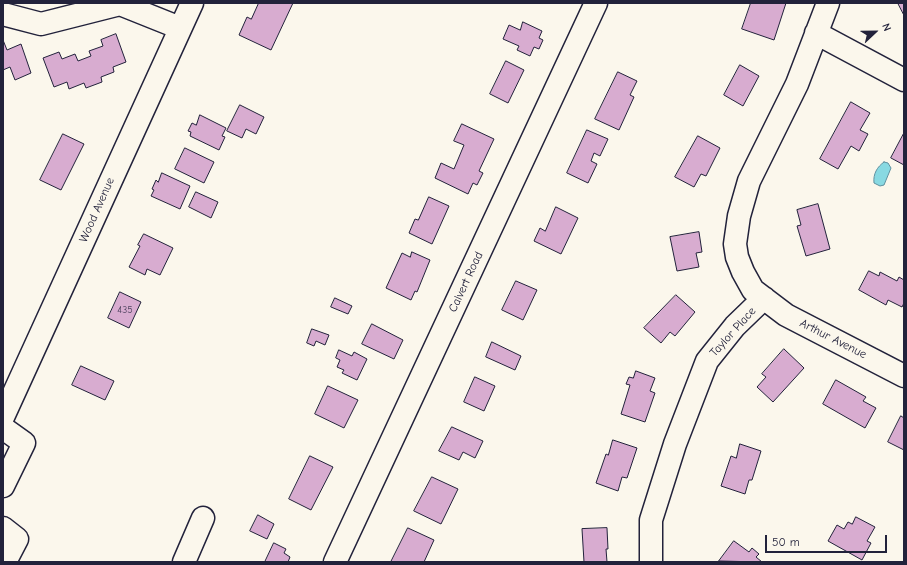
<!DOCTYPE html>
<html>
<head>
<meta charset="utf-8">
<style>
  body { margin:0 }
  #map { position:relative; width:907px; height:565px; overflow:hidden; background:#fbf7ec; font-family:"Comic Neue",sans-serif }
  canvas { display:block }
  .frame { position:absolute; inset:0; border:4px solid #22223b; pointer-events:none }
  .north { position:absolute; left:855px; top:12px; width:40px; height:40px; -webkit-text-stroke:3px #fbf7ec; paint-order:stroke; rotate:68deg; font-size:11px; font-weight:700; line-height:16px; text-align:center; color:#22223b }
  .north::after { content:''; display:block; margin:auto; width:14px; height:18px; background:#22223b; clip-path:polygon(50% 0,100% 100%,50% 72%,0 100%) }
  .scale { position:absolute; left:765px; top:535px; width:122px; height:18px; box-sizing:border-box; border:2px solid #22223b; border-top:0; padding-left:5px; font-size:12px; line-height:14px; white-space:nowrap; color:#22223b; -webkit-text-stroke:3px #fbf7ec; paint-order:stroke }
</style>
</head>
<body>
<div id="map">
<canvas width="907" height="565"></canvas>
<div class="frame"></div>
<div class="north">N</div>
<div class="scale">50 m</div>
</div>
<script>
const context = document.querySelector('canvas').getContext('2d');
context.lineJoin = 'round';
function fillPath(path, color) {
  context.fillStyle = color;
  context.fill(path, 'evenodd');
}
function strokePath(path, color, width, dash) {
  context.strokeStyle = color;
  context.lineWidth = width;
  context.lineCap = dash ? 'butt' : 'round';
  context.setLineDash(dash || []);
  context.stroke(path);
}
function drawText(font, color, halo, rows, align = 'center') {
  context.font = font + ' "Comic Neue",sans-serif';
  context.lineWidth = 4;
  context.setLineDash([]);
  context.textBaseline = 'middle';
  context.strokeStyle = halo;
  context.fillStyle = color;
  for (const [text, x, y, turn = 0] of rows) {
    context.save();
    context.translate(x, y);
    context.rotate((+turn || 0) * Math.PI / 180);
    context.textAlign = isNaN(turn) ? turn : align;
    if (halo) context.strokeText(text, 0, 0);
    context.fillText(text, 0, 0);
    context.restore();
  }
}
const water = new Path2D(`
  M 884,162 L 888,163 L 891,168 L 884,185 L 880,186 L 874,183 C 873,174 877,167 884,162 Z`);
fillPath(water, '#88d9e2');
strokePath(water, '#5f909f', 1);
const building = new Path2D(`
  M 259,3 L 293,3 L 271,50 L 239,35 L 247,17 L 251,19 Z
  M 751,3 L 786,3 L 774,40 L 742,29 Z
  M 898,3 L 904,3 L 904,15 Z
  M 523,22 L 542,31 L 539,38 L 543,40 L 539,49 L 534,47 L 530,56 L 517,50 L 519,46 L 503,39 L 509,25 L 520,30 Z
  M 116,34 L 126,62 L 113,67 L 114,72 L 101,77 L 102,82 L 86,88 L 84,83 L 69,89 L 67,82 L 54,87 L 43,58 L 59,52 L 62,59 L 75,54 L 78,61 L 91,56 L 89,51 L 103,46 L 101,40 Z
  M 3,40 L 7,50 L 21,44 L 31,73 L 15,80 L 10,67 L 3,70 Z
  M 506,61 L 524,70 L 508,103 L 490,94 Z
  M 740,65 L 759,76 L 743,106 L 724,95 Z
  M 618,72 L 637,81 L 630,95 L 634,97 L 619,130 L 595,119 Z
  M 851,102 L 870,113 L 860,130 L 868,134 L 859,151 L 851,146 L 838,169 L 820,159 Z
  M 240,105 L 264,117 L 256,134 L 246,129 L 242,138 L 227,131 Z
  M 200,115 L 226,128 L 222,136 L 225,137 L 219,150 L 190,136 L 191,132 L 188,131 L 192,123 L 196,125 Z
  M 462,124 L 494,139 L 479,171 L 483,173 L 477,185 L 473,183 L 468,194 L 435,178 L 441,163 L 454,169 L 464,145 L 454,141 Z
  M 587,130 L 608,139 L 600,156 L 594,153 L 591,161 L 597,164 L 588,183 L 567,173 Z
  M 904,133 L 904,165 L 891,158 Z
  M 63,134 L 84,144 L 61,190 L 40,180 Z
  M 698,136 L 720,148 L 706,176 L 701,174 L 694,187 L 675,177 Z
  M 185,148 L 214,162 L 204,183 L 175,169 Z
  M 162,173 L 190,186 L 180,209 L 151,196 L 154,190 L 152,189 L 156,180 L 158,182 Z
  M 196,192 L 218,202 L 211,218 L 189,207 Z
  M 429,197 L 449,206 L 432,244 L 409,233 L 415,219 L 418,220 Z
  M 818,204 L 830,249 L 806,256 L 797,226 L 801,225 L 797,210 Z
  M 556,207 L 578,218 L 561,254 L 534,241 L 540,228 L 545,231 Z
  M 699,232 L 702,252 L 696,253 L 699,267 L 677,271 L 670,237 Z
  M 144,234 L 173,248 L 160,275 L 147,269 L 145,275 L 129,267 L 140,246 L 138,245 Z
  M 412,252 L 430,260 L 417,292 L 415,291 L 411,300 L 386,288 L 402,253 L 410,257 Z
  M 869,271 L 879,276 L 880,272 L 897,281 L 899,277 L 904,280 L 904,303 L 902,307 L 888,300 L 886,305 L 859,290 Z
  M 516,281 L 537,290 L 523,320 L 502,310 Z
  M 120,292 L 141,302 L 129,328 L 108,318 Z
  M 676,295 L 695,312 L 675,336 L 670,332 L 661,343 L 644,328 Z
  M 335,298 L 352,306 L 348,314 L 331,307 Z
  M 372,324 L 403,340 L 394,359 L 362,344 Z
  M 312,329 L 329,335 L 325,345 L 316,341 L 314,346 L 307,343 Z
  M 492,342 L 521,356 L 515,370 L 486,357 Z
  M 784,349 L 804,368 L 773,402 L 757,387 L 766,377 L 762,374 Z
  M 339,350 L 352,356 L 354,352 L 367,359 L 357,380 L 342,373 L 344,370 L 337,367 L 340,360 L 336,358 Z
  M 81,366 L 114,381 L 105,400 L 72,385 Z
  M 636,371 L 655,378 L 650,391 L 655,393 L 645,422 L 621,414 L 630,385 L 626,384 L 629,377 L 633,378 Z
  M 475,377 L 495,386 L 484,411 L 464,402 Z
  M 836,380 L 866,397 L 863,401 L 876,408 L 865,428 L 823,404 Z
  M 328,386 L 358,400 L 344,428 L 315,414 Z
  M 901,416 L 904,418 L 904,450 L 888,442 Z
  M 452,427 L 483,441 L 475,458 L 463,452 L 459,460 L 439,451 Z
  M 613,440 L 637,448 L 627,478 L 622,477 L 618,491 L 596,483 L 606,454 L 608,455 Z
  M 740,444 L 761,451 L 752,480 L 749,480 L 745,494 L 721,486 L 731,456 L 736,458 Z
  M 310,456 L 333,467 L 311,510 L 289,499 Z
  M 432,477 L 458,489 L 441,524 L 414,511 Z
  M 258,515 L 274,524 L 267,539 L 250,531 Z
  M 856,517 L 875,527 L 867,541 L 871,543 L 862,560 L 828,541 L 837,525 L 844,529 L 848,522 L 852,524 Z
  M 408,528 L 434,540 L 424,562 L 391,562 Z
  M 607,528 L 608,549 L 606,549 L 607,562 L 584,562 L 582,529 Z
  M 734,541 L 749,552 L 752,548 L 759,554 L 756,557 L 762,562 L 719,561 Z
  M 274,543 L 286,549 L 284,553 L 290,557 L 288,562 L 265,562 Z`);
fillPath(building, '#d8acd0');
strokePath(building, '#22223b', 1);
const minor = new Path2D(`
  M 828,3 L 797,84 L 749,181 L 739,216 L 735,244 L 737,257 L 743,272 L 753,290 L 786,315 L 904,376
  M 3,14 L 41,24 L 120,4 L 180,28
  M 816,33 L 904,80
  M 3,417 L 192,3
  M 3,428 L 24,443 L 3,486
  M 3,528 L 17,539 L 5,562
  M 184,562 L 203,518
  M 335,562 L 596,3
  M 651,562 L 651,520 L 675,444 L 707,361 L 735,326 L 764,298`);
strokePath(minor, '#22223b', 25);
strokePath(minor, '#fbf7ec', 22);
drawText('10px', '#504460', null, [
  ["435",125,310]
]);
drawText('12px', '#22223b', '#fbf7ec', [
  ["Wood Avenue",97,210,-66],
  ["Calvert Road",466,282,-65],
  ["Taylor Place",733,332,-48],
  ["Arthur Avenue",833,339,27]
]);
</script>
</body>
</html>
